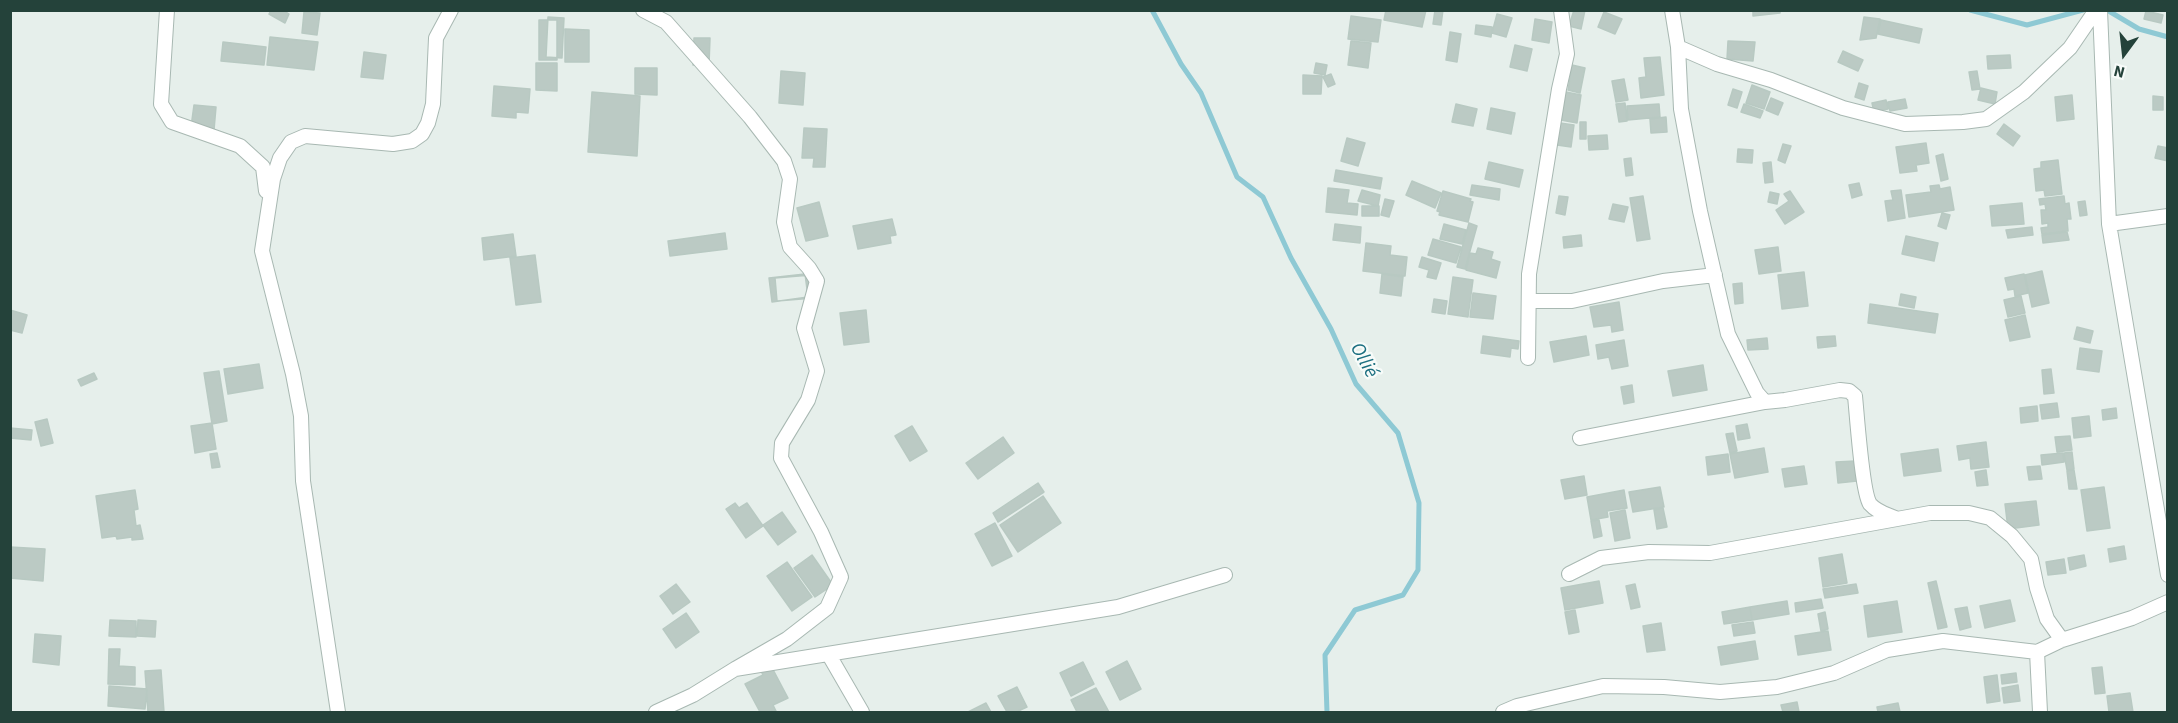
<!DOCTYPE html>
<html>
<head>
<meta charset="utf-8">
<style>
  body { margin:0 }
  #map { position:relative; width:2178px; height:723px; overflow:hidden; background:#e6efeb; font-family:"Source Sans 3",sans-serif }
  canvas { display:block }
  .frame { position:absolute; inset:0; border:12px solid #24423a; pointer-events:none }
  .north { position:absolute; left:2094px; top:24px; width:60px; height:60px; -webkit-text-stroke:4px #f7fbf9; paint-order:stroke; rotate:195deg; font-size:16px; font-weight:700; line-height:24px; text-align:center; color:#24423a }
  .north::after { content:''; display:block; margin:auto; width:21px; height:27px; background:#24423a; clip-path:polygon(50% 0,100% 100%,50% 72%,0 100%) }
</style>
</head>
<body>
<div id="map">
<canvas width="2178" height="723"></canvas>
<div class="frame"></div>
<div class="north">N</div>
</div>
<script>
const context = document.querySelector('canvas').getContext('2d');
context.lineJoin = 'round';
function strokePath(path, color, width, dash) {
  context.strokeStyle = color;
  context.lineWidth = width;
  context.lineCap = dash ? 'butt' : 'round';
  context.setLineDash(dash || []);
  context.stroke(path);
}
function fillPath(path, color) {
  context.fillStyle = color;
  context.fill(path, 'evenodd');
}
function drawText(font, color, halo, rows, align = 'center') {
  context.font = font + ' "Source Sans 3",sans-serif';
  context.lineWidth = 4.5;
  context.setLineDash([]);
  context.textBaseline = 'middle';
  context.strokeStyle = halo;
  context.fillStyle = color;
  for (const [text, x, y, turn = 0] of rows) {
    context.save();
    context.translate(x, y);
    context.rotate((+turn || 0) * Math.PI / 180);
    context.textAlign = isNaN(turn) ? turn : align;
    if (halo) context.strokeText(text, 0, 0);
    context.fillText(text, 0, 0);
    context.restore();
  }
}
strokePath(new Path2D(`
  M 1152,10 L 1181,64 L 1201,93 L 1237,177 L 1263,197 L 1291,258 L 1331,329 L 1356,384 L 1398,433 L 1419,503 L 1418,570 L 1403,595 L 1355,610 L 1325,655 L 1327,712
  M 1970,10 L 2027,25 L 2083,10
  M 2107,10 L 2139,29 L 2168,37`), '#8ec9d4', 5);
const building = new Path2D(`
  M 271,10 L 283,10 L 289,14 L 285,23 L 269,14 Z
  M 1386,10 L 1426,10 L 1422,27 L 1384,20 Z
  M 1435,10 L 1443,10 L 1441,25 L 1433,24 Z
  M 1574,10 L 1585,10 L 1581,29 L 1569,26 Z
  M 1753,10 L 1780,10 L 1780,13 L 1753,16 Z
  M 2146,11 L 2163,15 L 2161,23 L 2144,19 Z
  M 304,12 L 320,13 L 317,35 L 302,33 Z
  M 1604,12 L 1622,19 L 1615,34 L 1598,27 Z
  M 1497,14 L 1512,18 L 1506,37 L 1492,33 Z
  M 1351,16 L 1381,20 L 1378,42 L 1348,39 Z
  M 548,17 L 564,18 L 562,58 L 546,57 Z
  M 1864,17 L 1880,19 L 1876,38 L 1860,40 Z
  M 1535,19 L 1552,22 L 1549,43 L 1532,40 Z
  M 539,20 L 557,20 L 557,60 L 539,60 Z
  M 1881,20 L 1922,29 L 1919,43 L 1878,34 Z
  M 1476,25 L 1492,27 L 1491,37 L 1475,34 Z
  M 565,29 L 589,30 L 589,62 L 565,62 Z
  M 1450,32 L 1461,34 L 1457,62 L 1446,60 Z
  M 270,37 L 318,42 L 314,70 L 267,65 Z
  M 694,38 L 710,38 L 709,65 L 693,65 Z
  M 1351,41 L 1371,43 L 1368,68 L 1348,65 Z
  M 1728,41 L 1755,42 L 1753,61 L 1727,59 Z
  M 223,42 L 266,47 L 264,65 L 221,61 Z
  M 1515,45 L 1532,49 L 1527,71 L 1510,67 Z
  M 1843,51 L 1863,60 L 1858,71 L 1838,62 Z
  M 364,52 L 386,55 L 383,79 L 361,77 Z
  M 2010,55 L 2011,68 L 1988,69 L 1987,56 Z
  M 1660,57 L 1664,95 L 1641,98 L 1639,78 L 1646,77 L 1644,58 Z
  M 536,63 L 557,63 L 557,91 L 536,90 Z
  M 1316,63 L 1327,65 L 1325,75 L 1314,73 Z
  M 1572,65 L 1585,68 L 1580,93 L 1568,90 Z
  M 635,68 L 657,68 L 657,95 L 635,94 Z
  M 781,71 L 805,73 L 803,105 L 779,103 Z
  M 1977,71 L 1980,89 L 1972,90 L 1969,72 Z
  M 1331,74 L 1335,84 L 1328,87 L 1323,77 Z
  M 1303,75 L 1322,76 L 1321,94 L 1303,94 Z
  M 1624,79 L 1628,100 L 1616,102 L 1612,81 Z
  M 1859,83 L 1868,86 L 1864,100 L 1855,97 Z
  M 1752,85 L 1770,92 L 1764,109 L 1746,103 Z
  M 494,86 L 530,89 L 528,113 L 516,112 L 516,118 L 492,116 Z
  M 1981,88 L 1997,92 L 1995,104 L 1978,100 Z
  M 1733,89 L 1742,92 L 1737,108 L 1728,105 Z
  M 592,92 L 640,96 L 637,156 L 588,152 Z
  M 1566,92 L 1581,95 L 1577,123 L 1561,120 Z
  M 2072,95 L 2074,119 L 2057,121 L 2055,97 Z
  M 2153,96 L 2163,97 L 2163,110 L 2153,110 Z
  M 1771,98 L 1783,103 L 1778,115 L 1766,110 Z
  M 1905,99 L 1907,108 L 1890,111 L 1888,102 Z
  M 1886,100 L 1888,109 L 1874,112 L 1872,103 Z
  M 1625,103 L 1627,121 L 1619,122 L 1616,104 Z
  M 1456,104 L 1477,109 L 1473,126 L 1452,122 Z
  M 1659,104 L 1660,117 L 1628,120 L 1627,106 Z
  M 1744,104 L 1763,111 L 1760,118 L 1741,112 Z
  M 194,105 L 216,107 L 214,130 L 191,127 Z
  M 1491,108 L 1515,113 L 1511,134 L 1487,129 Z
  M 1666,117 L 1667,132 L 1651,133 L 1650,119 Z
  M 1580,122 L 1586,122 L 1586,139 L 1580,139 Z
  M 1560,123 L 1574,125 L 1571,147 L 1557,145 Z
  M 2004,124 L 2020,136 L 2013,146 L 1997,134 Z
  M 804,128 L 827,129 L 825,167 L 813,167 L 814,158 L 802,158 Z
  M 1607,135 L 1608,149 L 1589,150 L 1588,136 Z
  M 1347,138 L 1365,143 L 1358,166 L 1341,161 Z
  M 1926,143 L 1929,163 L 1916,165 L 1917,171 L 1900,173 L 1896,147 Z
  M 1783,144 L 1791,146 L 1785,163 L 1778,160 Z
  M 2158,146 L 2168,148 L 2168,161 L 2155,158 Z
  M 1738,149 L 1753,150 L 1752,163 L 1737,162 Z
  M 1943,154 L 1948,179 L 1941,181 L 1936,156 Z
  M 1631,158 L 1633,175 L 1626,176 L 1624,159 Z
  M 2058,160 L 2062,194 L 2045,196 L 2044,190 L 2036,191 L 2034,169 L 2041,168 L 2041,162 Z
  M 1489,162 L 1523,170 L 1519,187 L 1485,179 Z
  M 1771,162 L 1773,182 L 1765,183 L 1763,163 Z
  M 1336,170 L 1382,178 L 1380,189 L 1334,181 Z
  M 1412,181 L 1441,193 L 1435,208 L 1406,195 Z
  M 1859,183 L 1862,195 L 1852,198 L 1849,185 Z
  M 1472,185 L 1500,189 L 1499,200 L 1470,195 Z
  M 1939,185 L 1940,189 L 1950,187 L 1954,210 L 1909,217 L 1906,195 L 1931,192 L 1930,186 Z
  M 1328,188 L 1349,190 L 1347,203 L 1358,204 L 1357,215 L 1326,212 Z
  M 1362,190 L 1380,195 L 1378,206 L 1358,201 Z
  M 1901,190 L 1905,218 L 1888,221 L 1885,201 L 1893,200 L 1891,191 Z
  M 1443,191 L 1471,199 L 1470,201 L 1473,202 L 1468,222 L 1439,215 L 1440,212 L 1437,211 Z
  M 1790,191 L 1804,212 L 1785,224 L 1776,210 L 1789,201 L 1784,194 Z
  M 1770,192 L 1779,194 L 1777,204 L 1768,202 Z
  M 1559,196 L 1568,197 L 1565,215 L 1556,213 Z
  M 1643,196 L 1650,239 L 1637,241 L 1630,198 Z
  M 2064,196 L 2065,204 L 2069,203 L 2071,219 L 2067,219 L 2068,231 L 2042,234 L 2041,228 L 2048,227 L 2048,223 L 2042,224 L 2041,210 L 2046,210 L 2045,204 L 2040,205 L 2039,199 Z
  M 1385,199 L 1394,201 L 1389,217 L 1381,215 Z
  M 2085,201 L 2087,215 L 2080,216 L 2078,202 Z
  M 819,202 L 828,236 L 806,241 L 797,208 Z
  M 2022,203 L 2024,224 L 1992,226 L 1990,206 Z
  M 1613,204 L 1628,207 L 1624,222 L 1609,219 Z
  M 1362,206 L 1379,206 L 1379,216 L 1362,216 Z
  M 1942,213 L 1950,215 L 1946,229 L 1938,226 Z
  M 892,219 L 896,235 L 890,236 L 891,243 L 858,249 L 853,226 Z
  M 1469,223 L 1477,226 L 1465,269 L 1457,267 Z
  M 1335,224 L 1361,227 L 1360,243 L 1333,240 Z
  M 1444,224 L 1466,230 L 1462,244 L 1440,239 Z
  M 2032,227 L 2033,235 L 2008,238 L 2006,230 Z
  M 2067,232 L 2069,240 L 2043,243 L 2042,235 Z
  M 725,233 L 727,249 L 670,256 L 668,241 Z
  M 513,234 L 516,256 L 484,260 L 482,238 Z
  M 1581,235 L 1582,246 L 1564,248 L 1563,237 Z
  M 1906,236 L 1938,243 L 1934,261 L 1902,254 Z
  M 1433,239 L 1461,247 L 1456,263 L 1428,255 Z
  M 1366,243 L 1391,246 L 1390,255 L 1407,257 L 1405,276 L 1363,271 Z
  M 1778,247 L 1781,271 L 1759,274 L 1755,250 Z
  M 1478,248 L 1493,252 L 1491,259 L 1500,262 L 1496,278 L 1466,270 L 1470,253 L 1476,254 Z
  M 535,255 L 541,302 L 516,305 L 510,258 Z
  M 1422,257 L 1441,263 L 1436,279 L 1427,277 L 1429,270 L 1419,267 Z
  M 2042,271 L 2049,303 L 2032,307 L 2025,275 Z
  M 1804,272 L 1808,306 L 1782,309 L 1778,275 Z
  M 805,274 L 808,297 L 772,302 L 769,278 Z
  M 1382,274 L 1403,277 L 1401,296 L 1380,293 Z
  M 2024,274 L 2028,293 L 2015,296 L 2014,289 L 2008,290 L 2005,278 Z
  M 811,275 L 814,298 L 777,301 L 775,278 Z
  M 1453,277 L 1473,280 L 1468,317 L 1448,314 Z
  M 1742,283 L 1743,303 L 1735,304 L 1733,284 Z
  M 1473,293 L 1496,296 L 1493,319 L 1470,317 Z
  M 1901,294 L 1916,297 L 1914,308 L 1899,305 Z
  M 2021,296 L 2025,313 L 2008,317 L 2004,300 Z
  M 1434,299 L 1447,301 L 1445,314 L 1432,312 Z
  M 1619,302 L 1623,330 L 1612,332 L 1611,325 L 1594,327 L 1590,307 Z
  M 1870,304 L 1938,314 L 1935,333 L 1868,323 Z
  M 10,310 L 27,315 L 22,333 L 10,330 Z
  M 866,310 L 869,342 L 844,345 L 840,313 Z
  M 2025,315 L 2030,337 L 2010,341 L 2005,320 Z
  M 2077,327 L 2093,331 L 2090,343 L 2074,339 Z
  M 1483,336 L 1519,341 L 1518,349 L 1511,348 L 1510,357 L 1481,353 Z
  M 1586,336 L 1589,355 L 1554,362 L 1550,342 Z
  M 1835,336 L 1836,346 L 1818,348 L 1817,337 Z
  M 1767,338 L 1768,349 L 1748,350 L 1747,340 Z
  M 1624,340 L 1628,366 L 1612,369 L 1609,357 L 1598,359 L 1596,345 Z
  M 2080,348 L 2102,351 L 2099,372 L 2077,369 Z
  M 259,364 L 263,388 L 228,394 L 224,369 Z
  M 1703,365 L 1707,390 L 1673,396 L 1668,371 Z
  M 2051,369 L 2054,393 L 2044,394 L 2042,370 Z
  M 219,371 L 227,421 L 212,424 L 204,373 Z
  M 94,373 L 97,379 L 81,386 L 78,380 Z
  M 1632,385 L 1634,402 L 1624,404 L 1621,387 Z
  M 2057,403 L 2059,417 L 2042,419 L 2040,405 Z
  M 2037,406 L 2038,421 L 2021,423 L 2020,408 Z
  M 2116,408 L 2117,418 L 2103,420 L 2102,410 Z
  M 2089,416 L 2091,436 L 2074,438 L 2072,418 Z
  M 47,419 L 53,443 L 41,446 L 35,422 Z
  M 212,423 L 216,449 L 195,453 L 191,426 Z
  M 1747,424 L 1750,438 L 1738,440 L 1736,426 Z
  M 912,426 L 927,451 L 910,461 L 895,436 Z
  M 10,428 L 32,430 L 31,440 L 10,438 Z
  M 1733,433 L 1737,451 L 1730,453 L 1726,434 Z
  M 2070,436 L 2072,450 L 2057,452 L 2055,437 Z
  M 1003,437 L 1014,453 L 978,479 L 966,463 Z
  M 1986,442 L 1989,467 L 1971,469 L 1970,458 L 1959,460 L 1957,446 Z
  M 1764,448 L 1768,472 L 1735,478 L 1730,454 Z
  M 1938,449 L 1941,471 L 1904,476 L 1901,454 Z
  M 2072,452 L 2074,469 L 2067,470 L 2064,453 Z
  M 217,453 L 220,467 L 212,468 L 210,454 Z
  M 2063,453 L 2064,462 L 2042,465 L 2041,455 Z
  M 1728,454 L 1730,472 L 1708,475 L 1706,457 Z
  M 1855,461 L 1857,481 L 1838,483 L 1836,462 Z
  M 1804,466 L 1807,484 L 1785,487 L 1782,469 Z
  M 2040,466 L 2042,479 L 2029,480 L 2027,467 Z
  M 1986,470 L 1988,485 L 1977,486 L 1975,472 Z
  M 2074,470 L 2077,489 L 2069,489 L 2067,471 Z
  M 1584,476 L 1587,495 L 1565,499 L 1561,480 Z
  M 1038,483 L 1044,492 L 998,522 L 993,513 Z
  M 1660,487 L 1664,507 L 1633,512 L 1629,492 Z
  M 2104,487 L 2110,528 L 2087,531 L 2081,490 Z
  M 135,490 L 138,509 L 134,510 L 136,526 L 140,525 L 143,539 L 132,540 L 132,537 L 117,539 L 116,536 L 102,538 L 96,496 Z
  M 1624,490 L 1627,508 L 1607,511 L 1608,517 L 1591,520 L 1587,497 Z
  M 1043,496 L 1061,523 L 1018,552 L 1000,525 Z
  M 2036,501 L 2039,525 L 2008,529 L 2005,504 Z
  M 735,503 L 739,508 L 747,503 L 763,526 L 746,538 L 726,509 Z
  M 1663,508 L 1667,527 L 1657,529 L 1654,510 Z
  M 1625,510 L 1630,538 L 1615,541 L 1610,513 Z
  M 782,512 L 796,532 L 778,545 L 763,525 Z
  M 1599,520 L 1602,536 L 1594,538 L 1591,521 Z
  M 995,523 L 1012,556 L 992,566 L 975,534 Z
  M 2124,546 L 2126,559 L 2110,562 L 2108,549 Z
  M 10,547 L 45,549 L 43,581 L 10,578 Z
  M 1842,554 L 1847,583 L 1823,587 L 1819,558 Z
  M 812,555 L 833,585 L 815,597 L 794,568 Z
  M 2084,555 L 2086,566 L 2070,570 L 2068,558 Z
  M 2064,559 L 2066,573 L 2048,575 L 2046,562 Z
  M 787,562 L 812,597 L 792,611 L 767,576 Z
  M 1599,581 L 1603,603 L 1565,610 L 1561,588 Z
  M 1936,581 L 1947,627 L 1938,629 L 1928,583 Z
  M 676,584 L 690,602 L 673,614 L 660,596 Z
  M 1635,584 L 1640,607 L 1631,609 L 1626,586 Z
  M 1856,584 L 1858,593 L 1825,598 L 1823,589 Z
  M 1821,599 L 1823,608 L 1796,612 L 1795,603 Z
  M 2010,600 L 2015,621 L 1985,628 L 1980,606 Z
  M 1787,601 L 1789,614 L 1752,620 L 1750,607 Z
  M 1897,601 L 1902,632 L 1868,637 L 1864,606 Z
  M 1750,607 L 1752,620 L 1724,624 L 1722,612 Z
  M 1967,607 L 1971,627 L 1960,630 L 1955,609 Z
  M 1575,610 L 1579,632 L 1569,634 L 1565,612 Z
  M 1825,612 L 1828,629 L 1821,631 L 1818,614 Z
  M 686,613 L 699,632 L 676,648 L 663,629 Z
  M 110,620 L 136,621 L 136,637 L 109,636 Z
  M 138,620 L 156,621 L 155,637 L 137,636 Z
  M 1753,622 L 1755,633 L 1734,636 L 1732,625 Z
  M 1661,623 L 1665,650 L 1647,652 L 1643,626 Z
  M 1828,631 L 1831,650 L 1798,655 L 1795,636 Z
  M 35,634 L 61,636 L 59,665 L 33,662 Z
  M 1755,641 L 1758,659 L 1721,665 L 1718,647 Z
  M 109,649 L 120,649 L 119,666 L 135,667 L 135,685 L 108,684 Z
  M 1127,661 L 1141,689 L 1120,700 L 1106,672 Z
  M 769,662 L 788,698 L 773,705 L 776,711 L 760,712 L 745,684 L 763,675 L 759,667 Z
  M 1083,662 L 1094,684 L 1071,696 L 1060,673 Z
  M 2102,667 L 2105,693 L 2095,694 L 2092,668 Z
  M 161,670 L 164,712 L 148,712 L 145,671 Z
  M 2016,673 L 2017,682 L 2002,684 L 2001,675 Z
  M 1997,675 L 2000,701 L 1987,703 L 1984,677 Z
  M 2018,685 L 2020,701 L 2004,703 L 2002,688 Z
  M 109,686 L 147,689 L 145,709 L 108,706 Z
  M 1017,687 L 1027,707 L 1016,712 L 1007,712 L 998,696 Z
  M 1096,688 L 1109,712 L 1077,712 L 1071,700 Z
  M 2130,693 L 2133,712 L 2109,712 L 2107,696 Z
  M 1797,702 L 1799,712 L 1783,712 L 1781,705 Z
  M 986,703 L 991,712 L 968,712 Z
  M 1898,703 L 1900,712 L 1878,712 L 1877,707 Z`);
fillPath(building, '#bbcac4');
strokePath(building, '#b8c9c2', 1.5);
const minor = new Path2D(`
  M 167,10 L 161,104 L 172,122 L 240,146 L 263,167 L 266,191
  M 643,10 L 666,22 L 750,117 L 784,161 L 790,179 L 784,222 L 790,247 L 809,268 L 817,281 L 804,328 L 817,371 L 808,400 L 782,443 L 781,458 L 821,532 L 841,577 L 827,608 L 787,639 L 735,669
  M 1672,10 L 1678,47 L 1681,109 L 1700,211 L 1728,334 L 1757,393 L 1765,402
  M 2100,10 L 2109,224 L 2168,575
  M 1678,47 L 1717,64 L 1771,80 L 1843,108 L 1905,124 L 1963,122 L 1986,119 L 2024,92 L 2070,48 L 2096,10
  M 2109,224 L 2168,216
  M 1529,301 L 1572,301 L 1663,281 L 1715,275
  M 1528,358 L 1529,274 L 1559,89 L 1567,54 L 1561,10
  M 1580,438 L 1765,402 L 1785,400 L 1840,390 L 1849,391 L 1855,396 C 1857,415 1862,492 1870,504 C 1877,512 1886,514 1895,518
  M 1569,574 L 1601,558 L 1649,552 L 1710,553 L 1930,513 L 1969,513 L 1990,518 L 2012,536 L 2031,559 L 2037,588 L 2047,619 L 2062,640
  M 2037,652 L 2040,712
  M 829,655 L 862,712
  M 338,712 L 303,481 L 301,416 L 293,374 L 262,251 L 273,179 L 280,158 L 291,142 L 305,136 L 393,144 L 412,141 L 422,134 L 428,123 L 433,104 L 436,38 L 451,10
  M 656,712 L 693,695 L 735,669 L 1118,607 L 1225,575
  M 1503,712 L 1517,706 L 1603,686 L 1664,687 L 1720,692 L 1777,687 L 1834,673 L 1887,650 L 1943,641 L 2037,652 L 2062,640 L 2132,618 L 2168,602`);
strokePath(minor, '#a8b8b2', 16);
strokePath(minor, '#fff', 14);
drawText('italic 20px', '#1c6f80', '#f7fbf9', [
  ["Ollié",1363,361,61]
]);
</script>
</body>
</html>
